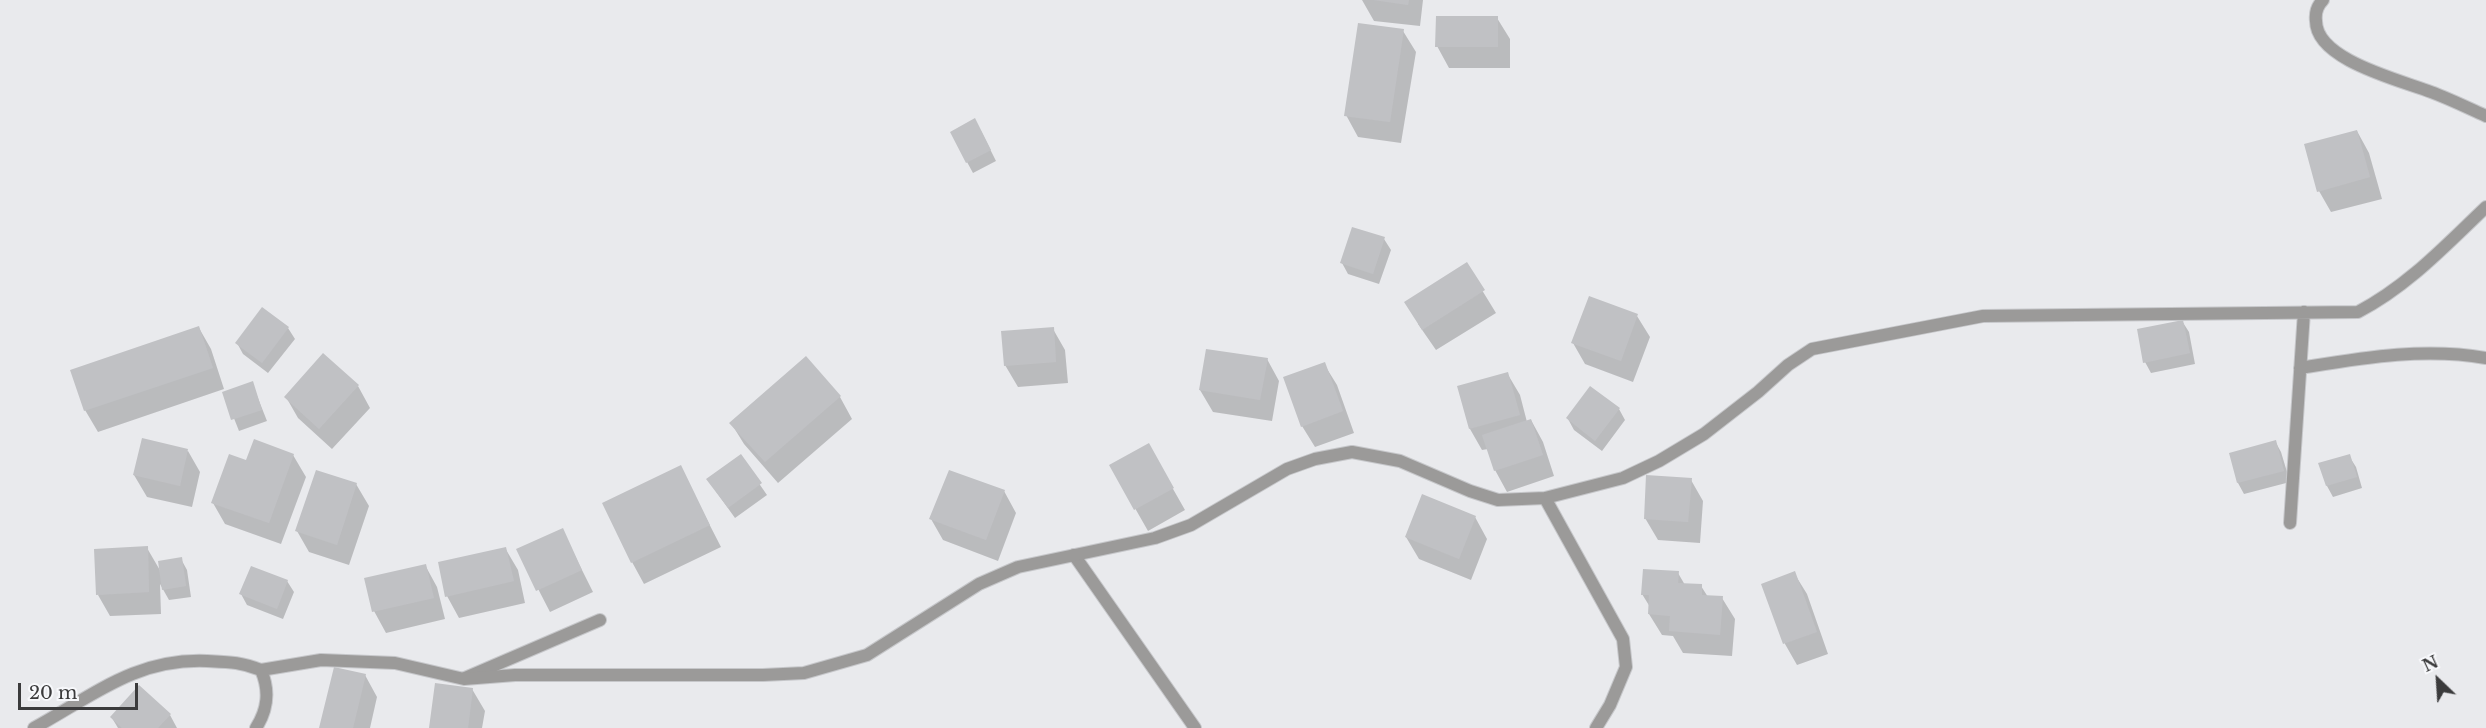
<!DOCTYPE html>
<html>
<head>
<meta charset="utf-8">
<style>
  body { margin:0 }
  #map { position:relative; width:2486px; height:728px; overflow:hidden; background:#e9eaed; font-family:"Libre Baskerville",serif }
  canvas { display:block }
  .north { position:absolute; left:2408px; top:650px; width:60px; height:60px; -webkit-text-stroke:4px #f7f8fb; paint-order:stroke; rotate:335deg; font-size:16px; font-weight:700; line-height:24px; text-align:center; color:#3b3b3c }
  .north::after { content:''; display:block; margin:auto; width:21px; height:27px; background:#3b3b3c; clip-path:polygon(50% 0,100% 100%,50% 72%,0 100%) }
  .scale { position:absolute; left:18px; top:683px; width:120px; height:27px; box-sizing:border-box; border:3px solid #3b3b3c; border-top:0; padding-left:8px; font-size:18px; line-height:21px; white-space:nowrap; color:#3b3b3c; -webkit-text-stroke:4px #f7f8fb; paint-order:stroke }
</style>
</head>
<body>
<div id="map">
<canvas width="2486" height="728"></canvas>
<div class="north">N</div>
<div class="scale">20 m</div>
</div>
<script>
const context = document.querySelector('canvas').getContext('2d');
context.lineJoin = 'round';
function fillPath(path, color) {
  context.fillStyle = color;
  context.fill(path, 'evenodd');
}
function strokePath(path, color, width, dash) {
  context.strokeStyle = color;
  context.lineWidth = width;
  context.lineCap = dash ? 'butt' : 'round';
  context.setLineDash(dash || []);
  context.stroke(path);
}
fillPath(new Path2D(`
  M 1362,0 L 1423,0 L 1420,26 L 1374,21 Z
  M 1497,18 L 1510,39 L 1510,68 L 1449,68 L 1437,46 Z
  M 1403,31 L 1416,52 L 1401,143 L 1358,137 L 1346,115 Z
  M 981,131 L 996,161 L 973,173 L 967,162 Z
  M 2357,131 L 2369,153 L 2382,199 L 2331,212 L 2319,191 Z
  M 1384,239 L 1391,250 L 1379,284 L 1348,274 L 1342,263 Z
  M 1466,264 L 1496,313 L 1436,350 L 1418,324 Z
  M 1590,298 L 1637,316 L 1650,337 L 1633,382 L 1585,364 L 1573,343 Z
  M 2182,321 L 2189,332 L 2195,364 L 2151,373 L 2145,362 Z
  M 199,328 L 211,349 L 224,389 L 98,432 L 85,410 Z
  M 288,328 L 295,339 L 268,373 L 243,354 L 237,343 Z
  M 1053,329 L 1065,350 L 1068,383 L 1018,387 L 1005,365 Z
  M 806,358 L 840,397 L 852,419 L 778,483 L 744,444 L 731,423 Z
  M 1267,359 L 1279,381 L 1272,421 L 1213,412 L 1200,390 Z
  M 1324,364 L 1337,385 L 1354,433 L 1315,447 L 1302,426 Z
  M 1507,373 L 1520,395 L 1527,422 L 1531,420 L 1543,442 L 1554,476 L 1507,492 L 1495,470 L 1488,449 L 1482,450 L 1470,429 L 1459,387 Z
  M 252,383 L 267,421 L 239,431 L 224,393 Z
  M 358,386 L 370,408 L 332,449 L 298,418 L 286,397 Z
  M 1590,388 L 1619,409 L 1625,420 L 1602,451 L 1574,430 L 1568,419 Z
  M 2275,441 L 2281,452 L 2290,482 L 2244,494 L 2238,483 L 2231,454 Z
  M 1148,445 L 1185,510 L 1148,531 L 1111,466 Z
  M 188,451 L 200,472 L 192,507 L 147,497 L 134,475 Z
  M 293,455 L 306,477 L 281,544 L 225,524 L 213,503 L 247,461 Z
  M 740,456 L 767,495 L 735,518 L 715,490 Z
  M 2349,456 L 2356,467 L 2362,488 L 2333,497 L 2327,486 L 2320,464 Z
  M 680,467 L 721,547 L 644,584 L 632,562 Z
  M 1691,480 L 1703,501 L 1700,543 L 1658,540 L 1645,518 Z
  M 356,484 L 369,506 L 349,565 L 309,552 L 297,531 Z
  M 1004,491 L 1016,513 L 998,561 L 943,540 L 931,519 Z
  M 1475,517 L 1487,539 L 1471,580 L 1419,559 L 1406,537 Z
  M 562,530 L 593,592 L 550,612 L 518,550 Z
  M 147,548 L 161,572 L 181,559 L 187,570 L 191,597 L 169,600 L 160,584 L 161,614 L 110,616 L 98,595 Z
  M 505,548 L 518,570 L 525,603 L 459,618 L 447,596 Z
  M 425,565 L 437,587 L 445,619 L 386,633 L 374,611 Z
  M 1678,573 L 1685,585 L 1701,586 L 1708,597 L 1722,598 L 1735,619 L 1732,656 L 1683,653 L 1673,636 L 1662,635 L 1649,614 L 1650,607 L 1642,594 Z
  M 1794,573 L 1807,594 L 1828,654 L 1797,665 L 1785,644 L 1763,585 Z
  M 287,581 L 294,592 L 283,619 L 247,605 L 241,594 Z
  M 365,675 L 377,697 L 370,728 L 321,728 Z
  M 472,689 L 485,711 L 482,728 L 431,728 Z
  M 170,715 L 177,728 L 118,728 L 112,718 Z`), '#0003');
fillPath(new Path2D(`
  M 1374,0 L 1409,0 L 1408,5 Z
  M 1436,16 L 1498,16 L 1498,47 L 1435,47 Z
  M 1358,23 L 1404,29 L 1390,122 L 1344,116 Z
  M 975,118 L 991,150 L 966,163 L 950,132 Z
  M 2357,130 L 2370,177 L 2317,192 L 2304,144 Z
  M 1352,227 L 1385,237 L 1373,274 L 1340,263 Z
  M 1467,262 L 1485,290 L 1422,330 L 1404,302 Z
  M 1589,296 L 1638,314 L 1621,361 L 1571,343 Z
  M 262,307 L 289,327 L 262,363 L 235,343 Z
  M 2183,320 L 2190,353 L 2143,363 L 2137,329 Z
  M 199,326 L 213,368 L 84,411 L 70,370 Z
  M 1054,327 L 1056,362 L 1004,366 L 1001,331 Z
  M 1206,349 L 1268,358 L 1260,400 L 1199,390 Z
  M 323,353 L 359,385 L 319,429 L 284,397 Z
  M 806,356 L 841,396 L 765,462 L 729,423 Z
  M 1325,362 L 1343,411 L 1301,427 L 1283,377 Z
  M 1508,372 L 1520,415 L 1469,429 L 1457,386 Z
  M 253,381 L 262,410 L 231,420 L 222,392 Z
  M 1590,386 L 1620,408 L 1595,441 L 1566,418 Z
  M 1531,419 L 1543,455 L 1494,471 L 1482,435 Z
  M 142,438 L 188,449 L 180,486 L 133,475 Z
  M 254,439 L 294,454 L 269,523 L 211,503 L 229,454 L 246,460 Z
  M 2276,440 L 2284,471 L 2237,483 L 2229,453 Z
  M 1149,443 L 1174,488 L 1134,510 L 1109,465 Z
  M 741,454 L 762,483 L 728,508 L 706,479 Z
  M 2350,454 L 2357,477 L 2326,486 L 2318,463 Z
  M 681,465 L 710,525 L 631,563 L 602,503 Z
  M 316,470 L 357,483 L 337,545 L 295,531 Z
  M 949,470 L 1005,490 L 986,540 L 929,519 Z
  M 1646,475 L 1692,478 L 1688,522 L 1644,519 Z
  M 1422,494 L 1476,516 L 1459,559 L 1405,537 Z
  M 563,528 L 582,570 L 536,591 L 516,549 Z
  M 148,546 L 149,592 L 96,595 L 94,549 Z
  M 506,547 L 514,581 L 445,597 L 438,562 Z
  M 182,557 L 186,586 L 162,590 L 158,561 Z
  M 426,564 L 434,598 L 372,612 L 364,578 Z
  M 251,566 L 288,580 L 277,609 L 239,594 Z
  M 1643,569 L 1679,571 L 1678,583 L 1702,584 L 1702,595 L 1723,596 L 1720,635 L 1669,631 L 1670,616 L 1648,614 L 1649,595 L 1641,595 Z
  M 1795,571 L 1817,632 L 1783,644 L 1761,584 Z
  M 334,667 L 366,674 L 353,728 L 319,728 Z
  M 435,683 L 473,688 L 468,728 L 429,728 Z
  M 139,685 L 171,714 L 158,728 L 122,728 L 110,717 Z`), '#c0c1c4');
const lane = new Path2D(`
  M 1074,555 L 1195,728
  M 465,678 L 600,620`);
const street = new Path2D(`
  M 2323,0 C 2317,6 2315,13 2316,21 C 2316,60 2400,80 2431,92 C 2450,99 2468,108 2486,116
  M 2300,368 C 2362,358 2423,347 2486,358
  M 1545,498 L 1623,639 L 1626,667 L 1610,705 L 1596,728
  M 2290,523 L 2304,312
  M 261,670 L 321,660 L 395,663 L 464,679 L 515,675 L 763,675 L 804,673 L 867,655 L 979,584 L 1018,567 L 1155,538 L 1191,525 L 1287,469 L 1315,459 L 1352,452 L 1400,461 L 1470,491 L 1498,500 L 1545,498 L 1623,478 L 1659,461 L 1704,434 L 1758,392 L 1788,365 L 1812,349 L 1983,316 L 2358,312 C 2408,286 2446,245 2486,207
  M 34,728 C 94,695 136,658 207,661 C 229,662 241,662 261,670
  M 256,728 C 268,709 270,691 261,670`);
strokePath(lane, '#c6c7ca', 14);
strokePath(street, '#c6c7ca', 14);
strokePath(lane, '#9b9a99', 12);
strokePath(street, '#9b9a99', 12);
</script>
</body>
</html>
